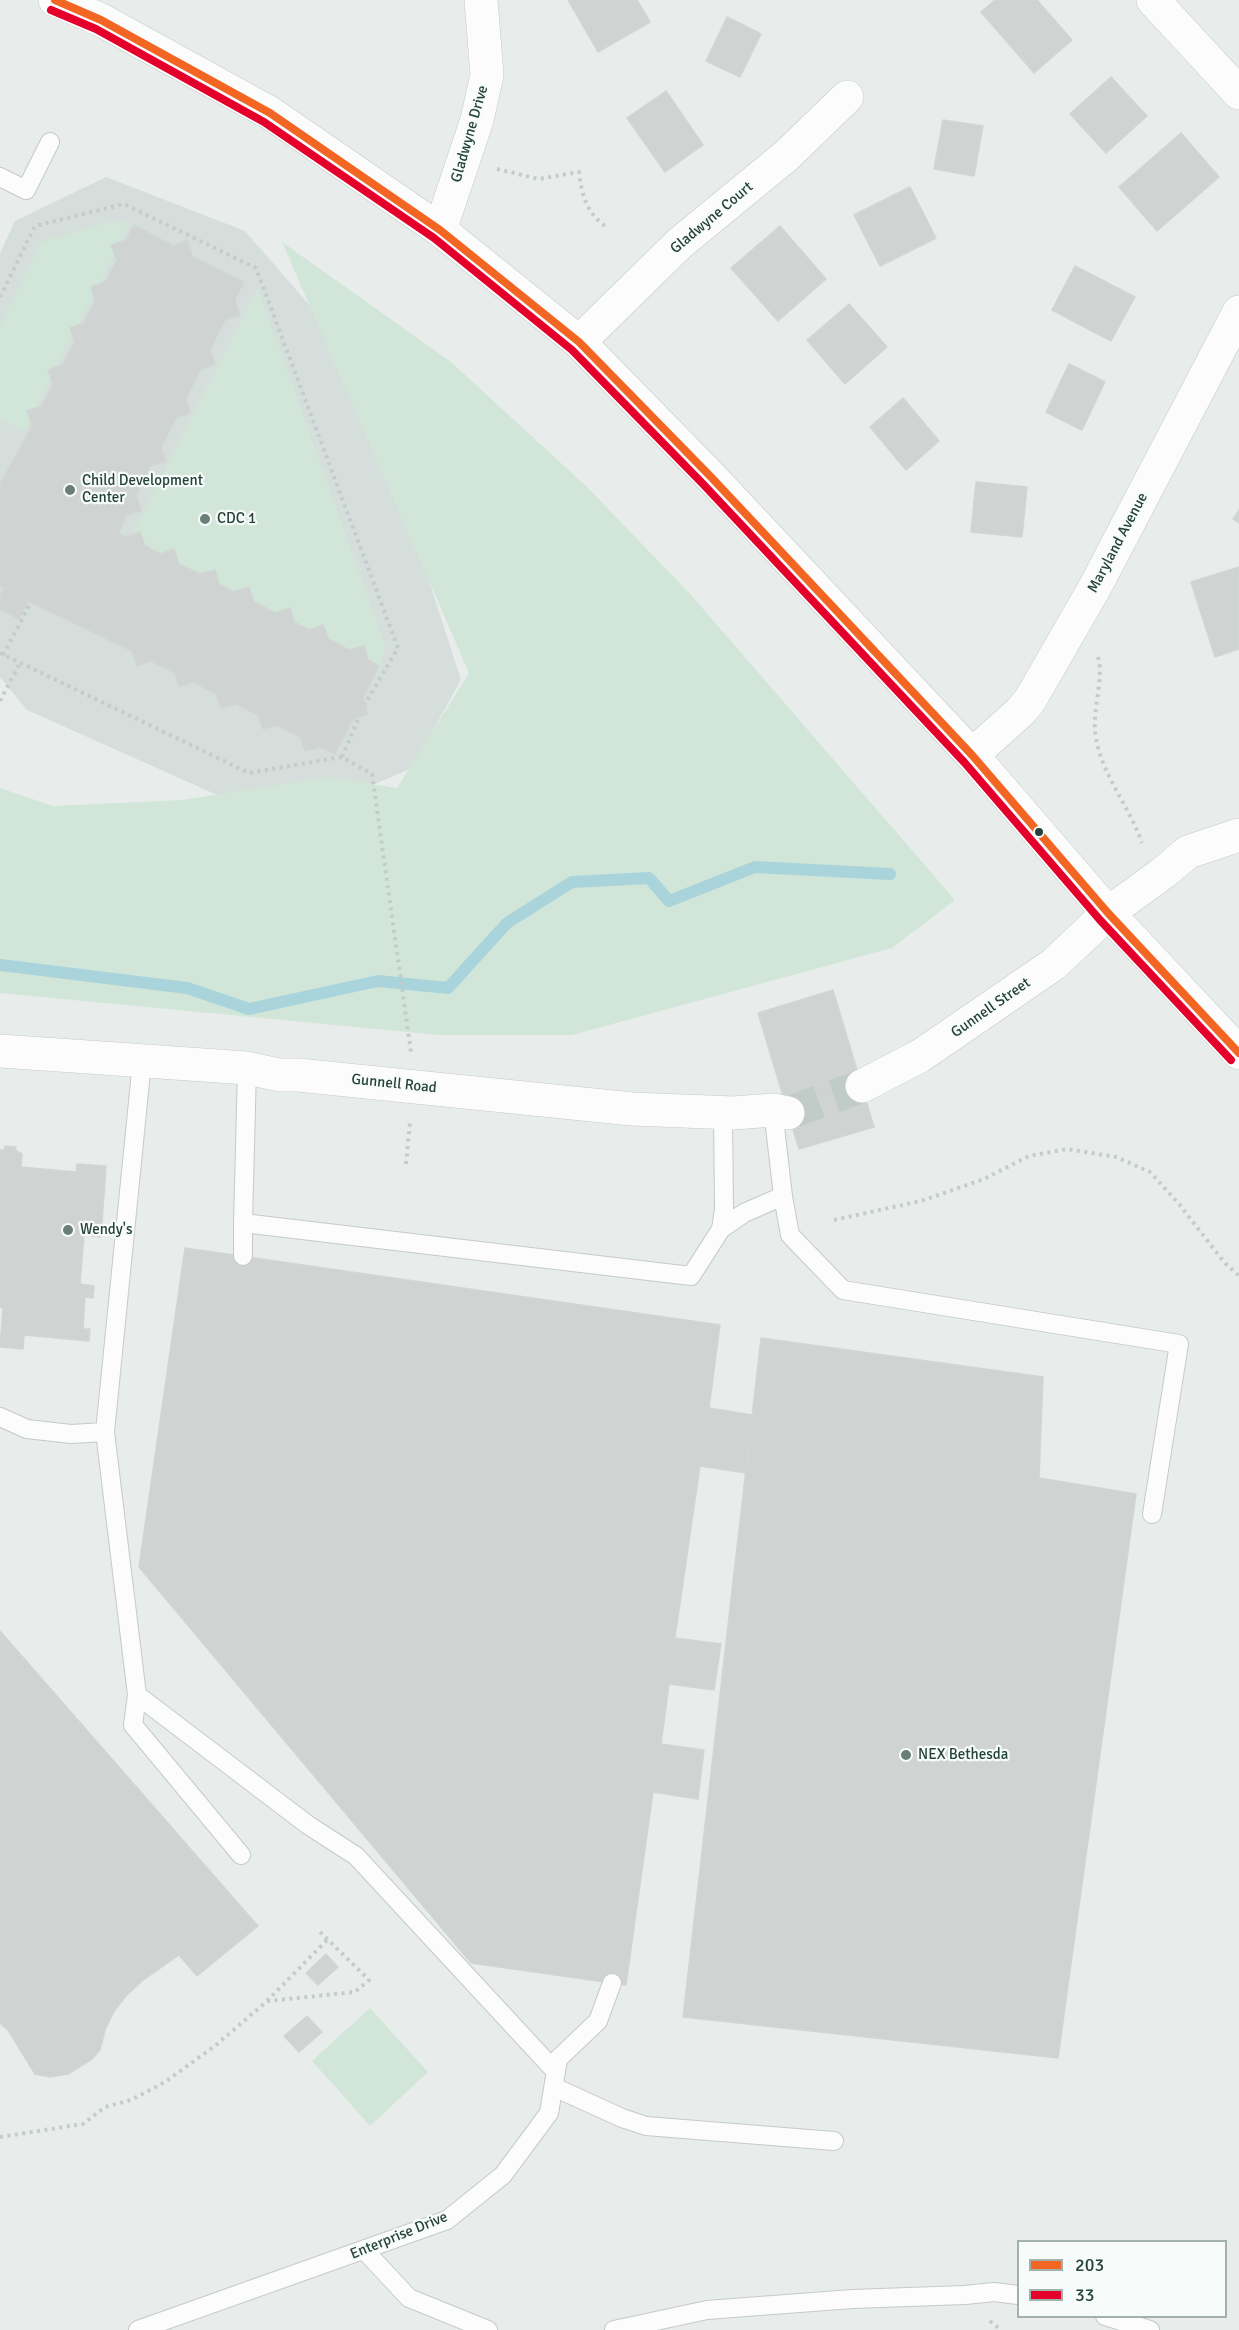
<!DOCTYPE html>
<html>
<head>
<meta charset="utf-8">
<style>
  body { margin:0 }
  #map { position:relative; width:1239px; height:2330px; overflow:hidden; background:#e8edeb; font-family:Signika,sans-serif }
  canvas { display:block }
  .legend { position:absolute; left:1017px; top:2240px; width:210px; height:78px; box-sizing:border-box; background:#f7fbf9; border:2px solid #a3b1ad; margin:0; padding:8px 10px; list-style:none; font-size:18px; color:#24423a }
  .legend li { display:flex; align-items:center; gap:12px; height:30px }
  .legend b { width:30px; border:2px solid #a3b1ad }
</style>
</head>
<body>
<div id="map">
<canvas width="1239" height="2330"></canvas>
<ul class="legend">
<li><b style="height:8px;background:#f26522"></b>203</li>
<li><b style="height:8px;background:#e4002b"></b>33</li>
</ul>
</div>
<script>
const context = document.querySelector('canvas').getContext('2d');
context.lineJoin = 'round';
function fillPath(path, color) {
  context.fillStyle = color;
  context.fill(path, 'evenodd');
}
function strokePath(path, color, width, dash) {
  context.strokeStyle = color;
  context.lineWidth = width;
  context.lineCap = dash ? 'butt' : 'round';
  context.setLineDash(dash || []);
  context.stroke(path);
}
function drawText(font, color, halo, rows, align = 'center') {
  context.font = font + ' Signika,sans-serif';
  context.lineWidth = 4.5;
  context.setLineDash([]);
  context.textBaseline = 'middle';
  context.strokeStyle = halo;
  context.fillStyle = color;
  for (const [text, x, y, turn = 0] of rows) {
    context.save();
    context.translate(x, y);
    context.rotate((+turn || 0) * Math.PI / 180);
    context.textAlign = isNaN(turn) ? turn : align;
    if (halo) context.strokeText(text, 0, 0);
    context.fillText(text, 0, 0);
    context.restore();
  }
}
fillPath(new Path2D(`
  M 106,177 L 245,231 L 358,361 L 461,680 L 412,768 L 282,824 L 27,710 L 0,677 L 0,253 L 15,221 Z`), '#d6dedb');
fillPath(new Path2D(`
  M 114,221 L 130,224 L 24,431 L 0,418 L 0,326 L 41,242 Z
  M 282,242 L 451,362 L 587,487 L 692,596 L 955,900 L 892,948 L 572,1035 L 439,1035 L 0,993 L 0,788 L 53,806 L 182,800 L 330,777 L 397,788 L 469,673 Z
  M 258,288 L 385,646 L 380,670 L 131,537 Z
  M 370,2008 L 428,2072 L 370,2126 L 312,2061 Z`), '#d1e6d8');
strokePath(new Path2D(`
  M 0,965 L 187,988 L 249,1009 L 378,981 L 448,988 L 507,923 L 572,882 L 649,878 L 669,901 L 755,867 L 890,874`), '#a9d4db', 12);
const building = new Path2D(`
  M 568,0 L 637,0 L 650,22 L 598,52 Z
  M 995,0 L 1037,0 L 1072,40 L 1034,73 L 981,12 Z
  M 727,17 L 761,34 L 740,77 L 706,61 Z
  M 1111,77 L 1147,116 L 1106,153 L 1070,114 Z
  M 666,91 L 703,145 L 665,172 L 627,118 Z
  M 943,120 L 983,126 L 974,176 L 934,169 Z
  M 1181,133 L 1219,177 L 1157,231 L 1119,187 Z
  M 910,187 L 936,238 L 880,266 L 854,215 Z
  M 134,225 L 173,246 L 187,240 L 192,256 L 244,282 L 235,300 L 240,315 L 225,320 L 210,350 L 215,364 L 201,369 L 186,398 L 190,413 L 176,418 L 161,448 L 166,461 L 151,466 L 136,495 L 141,511 L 126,515 L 119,533 L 125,537 L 140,532 L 145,546 L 160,554 L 174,549 L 179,564 L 200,574 L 215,570 L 219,584 L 234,592 L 249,587 L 254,602 L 275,613 L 290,608 L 294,622 L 309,630 L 323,625 L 328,639 L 349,650 L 364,646 L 368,660 L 379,666 L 363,698 L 368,714 L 353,719 L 335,754 L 320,747 L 305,751 L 300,737 L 277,725 L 263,729 L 258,715 L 236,704 L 221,708 L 216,694 L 193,682 L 179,687 L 175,673 L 151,661 L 137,666 L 132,651 L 28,601 L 19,619 L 0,609 L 0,596 L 4,588 L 0,586 L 0,484 L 32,426 L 27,411 L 42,406 L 53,384 L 48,370 L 62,365 L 75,342 L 70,328 L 84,323 L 95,301 L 91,287 L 105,282 L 117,260 L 111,245 L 126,240 Z
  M 780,226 L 826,279 L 778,321 L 731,268 Z
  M 1075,266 L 1135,297 L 1111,341 L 1052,310 Z
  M 849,304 L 887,347 L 845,384 L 807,340 Z
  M 1069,364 L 1105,382 L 1082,430 L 1046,412 Z
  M 903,398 L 939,441 L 906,470 L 870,427 Z
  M 976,482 L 1027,487 L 1022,537 L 971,532 Z
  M 1239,510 L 1239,523 L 1233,519 Z
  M 1239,567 L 1239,649 L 1215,657 L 1191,582 Z
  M 833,990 L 874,1127 L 799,1149 L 758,1013 Z
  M 5,1146 L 16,1147 L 15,1150 L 22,1154 L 21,1167 L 76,1172 L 77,1164 L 106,1166 L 101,1237 L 84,1235 L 80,1284 L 94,1286 L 93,1298 L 85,1297 L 83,1329 L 90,1329 L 89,1341 L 24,1335 L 23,1349 L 0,1347 L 3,1308 L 0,1307 L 0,1150 L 4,1150 Z
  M 185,1248 L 720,1325 L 709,1408 L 752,1415 L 746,1473 L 700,1466 L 675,1638 L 721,1644 L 714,1690 L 669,1684 L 661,1744 L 704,1750 L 698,1799 L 653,1792 L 626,1985 L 471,1963 L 139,1567 Z
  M 761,1338 L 1043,1377 L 1039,1478 L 1136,1494 L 1058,2058 L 683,2017 Z
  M 0,1631 L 258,1926 L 197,1976 L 179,1955 L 142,1981 L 127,1995 L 114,2011 L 105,2030 L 100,2050 L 92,2059 L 68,2074 L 50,2077 L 35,2074 L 8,2030 L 0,2023 Z
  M 326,1954 L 338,1967 L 318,1985 L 306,1973 Z
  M 307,2016 L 322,2032 L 299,2052 L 284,2036 Z`);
fillPath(building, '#cfd4d2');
strokePath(building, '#d1d6d4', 1.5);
strokePath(new Path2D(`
  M 788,1113 L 862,1086`), '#c1cbc8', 33, [33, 16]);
const service = new Path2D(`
  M 0,177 L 26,190 L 50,142
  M 142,1062 L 105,1432 L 137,1695 L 133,1725 L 241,1855
  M 247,1068 L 243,1223 L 691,1276 L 721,1229 L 744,1213 L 783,1196
  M 773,1110 L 783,1196 L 790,1235 L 843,1290 L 1179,1344 L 1152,1514
  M 721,1229 L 724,1209 L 723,1112
  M 243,1256 L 243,1223
  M 0,1417 L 27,1429 L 71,1434 L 105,1432
  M 137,1695 L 308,1825 L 356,1856 L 556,2072
  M 554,2087 L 622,2118 L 646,2126 L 834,2141
  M 365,2251 L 409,2298 L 488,2330
  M 1105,2316 L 1150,2330
  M 138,2330 L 447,2220 L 503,2175 L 549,2113 L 558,2059 L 598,2021 L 612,1983
  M 614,2330 L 707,2310 L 852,2299 L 965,2295 L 994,2292 L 1018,2295`);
const minor = new Path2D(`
  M 1153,0 L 1239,93
  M 440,230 L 477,120 L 487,75 L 481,0
  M 579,342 L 680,243 L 786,156 L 847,97
  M 972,755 L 1021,711 L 1030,700 L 1095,587 L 1239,312
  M 0,1051 L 247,1068 L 279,1075 L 298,1075 L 632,1109 L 734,1113 L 773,1110 L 788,1113
  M 862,1086 L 920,1056 L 1054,964 L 1108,913 L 1163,873 L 1188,852 L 1239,835`);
const secondary = new Path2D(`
  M 55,0 L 101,20 L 270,113 L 440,230 L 579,342 L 711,477 L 972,755 L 1108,913 L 1239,1053`);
strokePath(service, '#c5cac8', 20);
strokePath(minor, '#c5cac8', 34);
strokePath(secondary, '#c3cbc8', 34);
strokePath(new Path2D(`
  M 497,169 L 539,179 L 579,172 C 582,195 586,212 605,226
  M 0,297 L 35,226 L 124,204 L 256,268 L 398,648 L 365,704
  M 0,653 L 249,773 L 342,757 L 372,774 L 411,1052
  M 3,655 L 31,602
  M 1098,657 C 1104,677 1093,708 1095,731 C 1099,772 1129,805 1142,843
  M 0,701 L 20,663
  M 342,757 L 359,717
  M 406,1164 L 410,1122
  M 834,1220 L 921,1201 L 984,1179 L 1029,1156 L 1067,1149 L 1116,1157 L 1150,1172 L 1179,1204 L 1224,1262 L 1239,1276
  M 267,2001 L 355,1992 L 369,1980 L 317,1929
  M 0,2137 L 83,2124 L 105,2107 L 131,2100 L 165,2082 L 215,2046 L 267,2001 L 327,1940
  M 990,2321 L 1001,2330`), '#c3ccca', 4, [3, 4.5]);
strokePath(service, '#fcfcfc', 18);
strokePath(minor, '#fcfcfc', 33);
strokePath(secondary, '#fcfcfc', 33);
strokePath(new Path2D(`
  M 55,0 L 101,20 L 270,113 L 440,230 L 579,342 L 711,477 L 972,755 L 1108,913 L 1239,1053`), '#f26522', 8);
strokePath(new Path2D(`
  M 51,10 L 96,29 L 264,122 L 434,238 L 572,350 L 703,484 L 964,762 L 1100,920 L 1231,1060`), '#e4002b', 8);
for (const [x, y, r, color] of [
  [70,490,6,"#697e78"],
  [205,519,6,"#697e78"],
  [1039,832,5,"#24423a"],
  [68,1230,6,"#697e78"],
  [906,1755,6,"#697e78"]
]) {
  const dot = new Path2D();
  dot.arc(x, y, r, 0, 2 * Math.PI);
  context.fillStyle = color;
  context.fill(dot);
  strokePath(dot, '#f7fbf9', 2);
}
drawText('15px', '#24423a', '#f7fbf9', [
  ["Gladwyne Drive",470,134,-74],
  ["Gladwyne Court",712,218,-40],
  ["Maryland Avenue",1118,543,-62],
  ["Gunnell Street",991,1008,-35],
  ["Gunnell Road",394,1084,6],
  ["Enterprise Drive",399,2236,-22]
]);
drawText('15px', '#24423a', '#f7fbf9', [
  ["Child Development",82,481],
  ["Center",82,498],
  ["CDC 1",217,519],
  ["Wendy's",80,1230],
  ["NEX Bethesda",918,1755]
], 'left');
</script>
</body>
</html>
